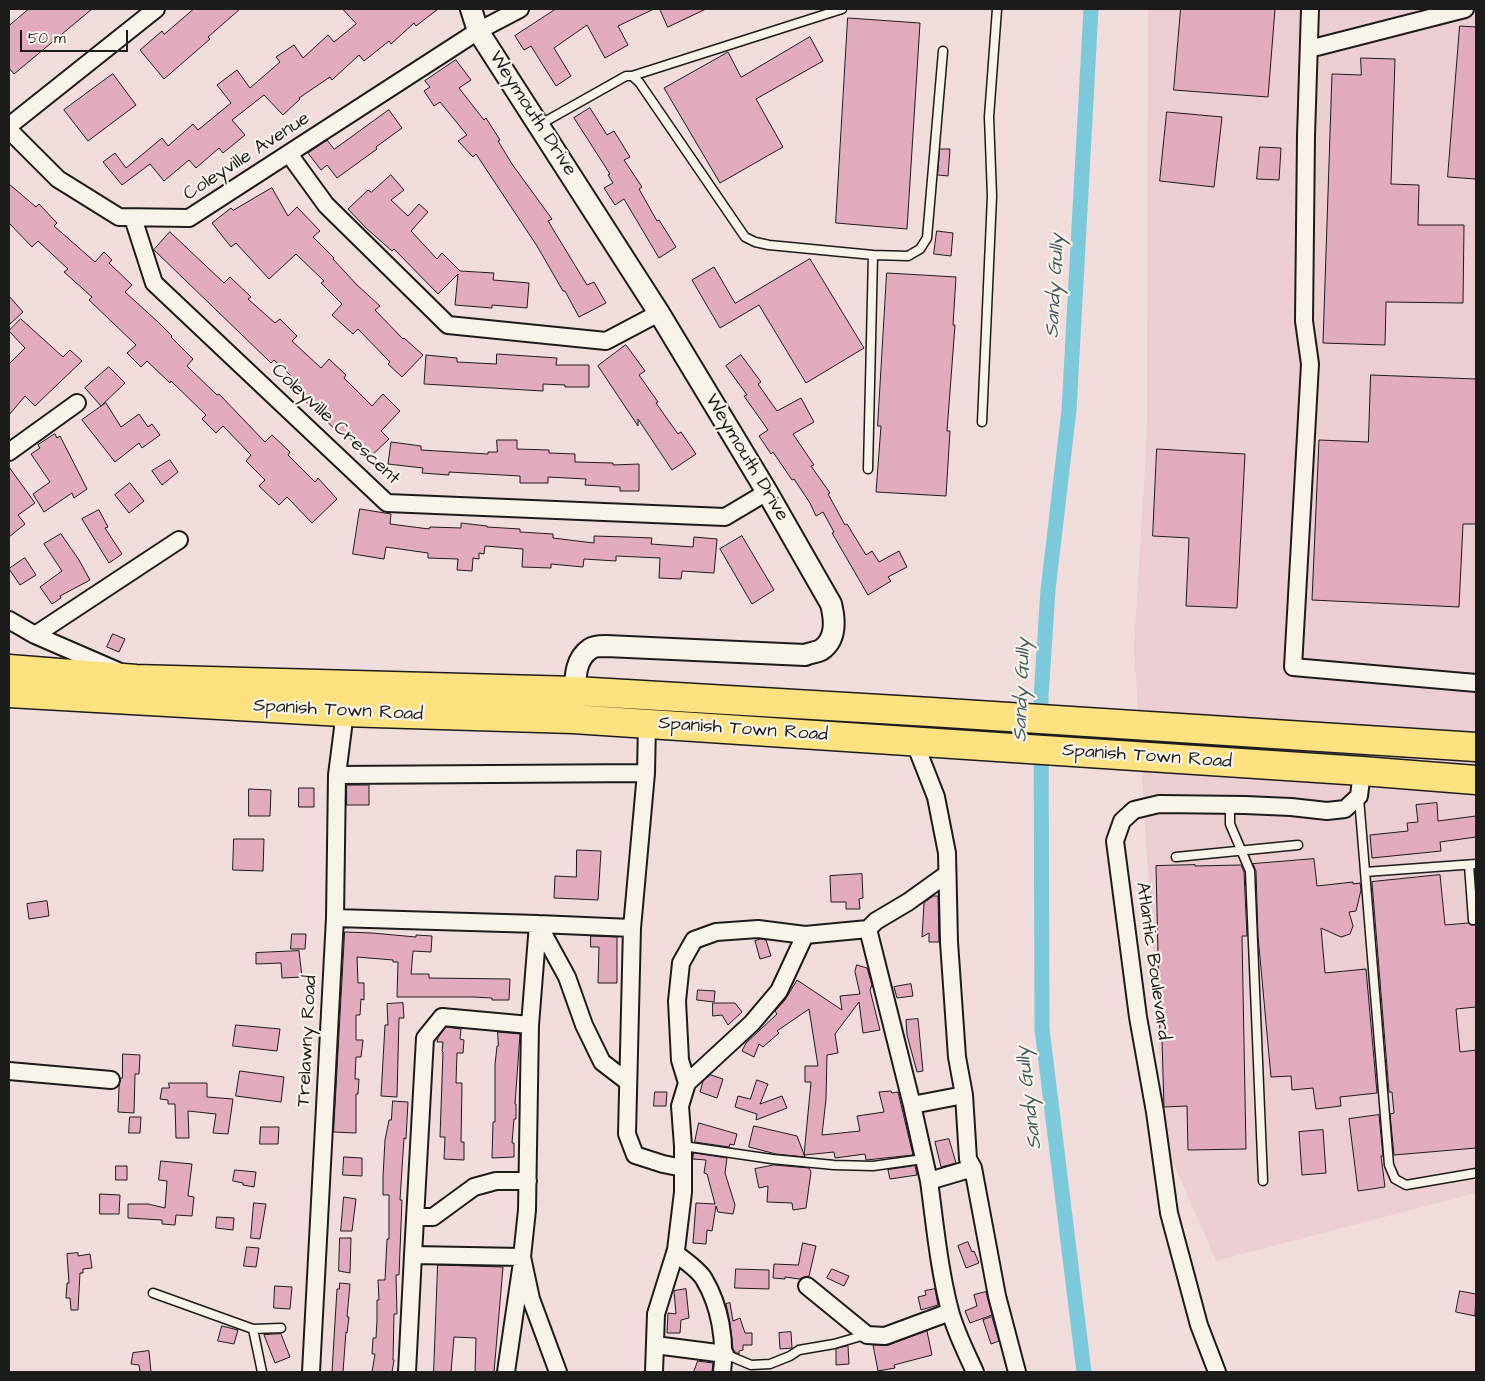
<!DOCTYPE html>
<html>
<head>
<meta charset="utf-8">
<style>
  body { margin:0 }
  #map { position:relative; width:1485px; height:1381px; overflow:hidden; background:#f0dddb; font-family:"Architects Daughter",sans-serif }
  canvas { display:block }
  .frame { position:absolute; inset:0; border:10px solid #1c1c1c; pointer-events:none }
  .scale { position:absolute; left:20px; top:30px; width:108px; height:22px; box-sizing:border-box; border:2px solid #1c1c1c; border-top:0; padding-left:6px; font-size:15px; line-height:18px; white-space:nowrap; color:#1c1c1c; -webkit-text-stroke:4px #f7f3e8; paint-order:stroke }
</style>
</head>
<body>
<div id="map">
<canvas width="1485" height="1381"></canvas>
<div class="frame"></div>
<div class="scale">50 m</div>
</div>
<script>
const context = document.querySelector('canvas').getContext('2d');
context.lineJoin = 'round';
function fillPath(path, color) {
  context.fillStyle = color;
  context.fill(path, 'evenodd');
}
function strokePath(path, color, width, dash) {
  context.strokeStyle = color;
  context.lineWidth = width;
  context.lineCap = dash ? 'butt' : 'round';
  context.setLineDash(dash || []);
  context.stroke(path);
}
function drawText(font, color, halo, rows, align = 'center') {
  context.font = font + ' "Architects Daughter",sans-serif';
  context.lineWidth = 4.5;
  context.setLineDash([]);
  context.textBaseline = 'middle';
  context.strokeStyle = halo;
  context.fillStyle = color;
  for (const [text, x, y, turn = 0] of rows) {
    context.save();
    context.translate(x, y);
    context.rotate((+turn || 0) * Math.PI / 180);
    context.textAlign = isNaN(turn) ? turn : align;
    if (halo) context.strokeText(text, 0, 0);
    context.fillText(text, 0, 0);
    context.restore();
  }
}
fillPath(new Path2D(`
  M 1148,9 L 1476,9 L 1476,1193 L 1216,1261 L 1165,1144 L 1134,648 L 1147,431 Z`), '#ecced2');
strokePath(new Path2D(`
  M 1084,1372 L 1042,1029 L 1041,697 L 1048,590 L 1069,410 L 1091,9`), '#7cc9db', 15);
const building = new Path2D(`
  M 29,9 L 92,9 L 14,74 L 9,68 L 9,26 Z
  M 194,9 L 240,9 L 208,37 L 210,39 L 164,79 L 140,50 L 162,31 L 164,34 Z
  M 343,9 L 438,9 L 416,26 L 414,23 L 391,44 L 389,41 L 364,61 L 359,55 L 332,80 L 330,77 L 299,98 L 300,99 L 283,115 L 264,95 L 232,120 L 245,135 L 223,153 L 219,148 L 196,168 L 189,160 L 164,181 L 150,164 L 122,185 L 103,162 L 115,153 L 126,168 L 162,138 L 168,146 L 193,124 L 198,130 L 231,103 L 217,85 L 237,70 L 250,88 L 280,62 L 276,57 L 294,45 L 303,58 L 328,35 L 334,42 L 356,24 Z
  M 556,9 L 654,9 L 618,26 L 628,45 L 605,58 L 587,25 L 554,48 L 571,76 L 556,86 L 531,46 L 524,50 L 515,36 Z
  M 660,9 L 706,9 L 668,27 Z
  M 1181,9 L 1275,9 L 1268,97 L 1174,90 Z
  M 848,18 L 920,23 L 907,229 L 836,223 Z
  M 1460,26 L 1476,27 L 1476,179 L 1448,177 Z
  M 810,37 L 823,61 L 756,99 L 783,147 L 720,183 L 664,88 L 728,52 L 741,77 Z
  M 1361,58 L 1395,59 L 1391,184 L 1419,185 L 1418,225 L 1464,225 L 1463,303 L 1386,302 L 1385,345 L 1323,343 L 1332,74 L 1361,75 Z
  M 456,60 L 471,80 L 459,88 L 484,120 L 486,118 L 500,140 L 498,141 L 512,164 L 552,219 L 548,221 L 587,285 L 594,282 L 606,303 L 579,317 L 565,291 L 563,291 L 537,246 L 476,154 L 473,157 L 458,141 L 467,135 L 440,102 L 434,106 L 424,91 L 430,87 L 425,81 Z
  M 113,74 L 136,105 L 88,141 L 64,110 Z
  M 590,108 L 607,135 L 614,131 L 630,157 L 624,160 L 642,187 L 639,189 L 657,221 L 659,220 L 676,247 L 659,258 L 624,199 L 615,205 L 604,188 L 613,183 L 608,175 L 610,174 L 574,118 Z
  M 389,110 L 402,128 L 376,147 L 377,149 L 337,178 L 327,165 L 321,170 L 308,153 L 327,140 L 334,149 Z
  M 1167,112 L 1222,117 L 1214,187 L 1160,181 Z
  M 1260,147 L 1281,148 L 1279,180 L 1257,179 Z
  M 940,149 L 950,149 L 948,176 L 938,175 Z
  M 391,175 L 404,190 L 391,200 L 408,216 L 419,204 L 428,212 L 411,231 L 437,259 L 442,253 L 460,271 L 494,273 L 493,280 L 529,283 L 527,308 L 492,305 L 492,308 L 455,305 L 458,274 L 438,294 L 394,249 L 392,251 L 366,228 L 348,209 L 368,190 L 371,192 Z
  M 9,184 L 36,207 L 39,204 L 57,223 L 54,226 L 95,262 L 104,252 L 112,260 L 109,263 L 132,285 L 125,292 L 158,322 L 172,336 L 171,337 L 193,359 L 187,366 L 217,395 L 219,394 L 265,442 L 272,435 L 290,452 L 288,455 L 315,482 L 318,478 L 337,499 L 312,523 L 287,497 L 279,505 L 259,486 L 265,480 L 246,461 L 251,455 L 223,426 L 216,433 L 202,419 L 206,415 L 171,381 L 170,383 L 147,361 L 141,367 L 127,353 L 136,345 L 89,300 L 92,297 L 64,272 L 68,269 L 38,241 L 32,247 L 9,223 Z
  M 272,188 L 288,216 L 297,207 L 320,231 L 313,237 L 334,258 L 333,259 L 357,285 L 380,306 L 375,310 L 403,339 L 404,338 L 423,355 L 402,377 L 388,364 L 390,362 L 358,329 L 353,334 L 332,315 L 342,304 L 321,283 L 324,281 L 296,254 L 269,279 L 236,243 L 231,247 L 212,223 L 231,208 L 233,210 Z
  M 937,231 L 953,233 L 951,256 L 934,254 Z
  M 170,232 L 224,283 L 230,277 L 251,297 L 248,299 L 275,323 L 280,319 L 297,336 L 292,341 L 321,368 L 329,359 L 346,375 L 344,378 L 372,406 L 383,394 L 400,411 L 381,431 L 389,439 L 369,458 L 345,433 L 342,436 L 298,394 L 304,388 L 274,360 L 271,363 L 154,250 Z
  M 810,259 L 864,348 L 806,383 L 759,305 L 720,328 L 692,280 L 714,267 L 735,303 Z
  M 887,273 L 956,277 L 953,325 L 955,325 L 947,431 L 950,431 L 946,496 L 876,492 L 881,426 L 878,426 Z
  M 9,296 L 23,312 L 9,325 Z
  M 21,319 L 63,357 L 70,350 L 82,361 L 35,406 L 25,396 L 9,415 L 9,364 L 25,348 L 9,331 Z
  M 626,345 L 645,371 L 639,375 L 658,402 L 656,403 L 678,434 L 681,432 L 696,454 L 672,470 L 638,419 L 638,426 L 598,366 Z
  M 497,354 L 557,358 L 556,365 L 589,365 L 589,387 L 565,387 L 565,385 L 543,384 L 543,391 L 424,384 L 426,355 L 457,358 L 457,362 L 496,364 Z
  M 741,355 L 761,382 L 758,384 L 777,411 L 801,398 L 814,422 L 793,434 L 814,465 L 811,466 L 830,493 L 828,494 L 845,525 L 847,524 L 866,555 L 872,551 L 879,562 L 899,551 L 907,567 L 888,577 L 891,581 L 868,595 L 832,533 L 834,532 L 823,512 L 816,516 L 810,503 L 794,479 L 792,480 L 773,452 L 771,454 L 759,436 L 768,430 L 744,396 L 747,395 L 726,366 Z
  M 109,367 L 125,383 L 101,406 L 85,388 Z
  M 1371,375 L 1476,379 L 1476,524 L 1463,524 L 1459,607 L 1312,600 L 1319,440 L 1368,442 Z
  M 106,403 L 121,427 L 139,414 L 148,427 L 152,424 L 160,435 L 142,448 L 139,443 L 115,462 L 82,420 Z
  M 55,434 L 57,438 L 60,436 L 87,489 L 74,498 L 72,493 L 44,512 L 33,494 L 50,482 L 31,454 L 40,448 L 38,445 Z
  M 497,440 L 517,440 L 517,449 L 549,450 L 549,453 L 575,454 L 575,462 L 613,463 L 613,465 L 639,464 L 639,491 L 620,491 L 620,487 L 585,485 L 586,479 L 548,477 L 548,483 L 520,483 L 520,476 L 449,472 L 449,475 L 422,473 L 423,468 L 388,464 L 391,442 L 421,446 L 421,450 L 488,454 L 488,452 L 497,452 Z
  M 1157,449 L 1245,454 L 1237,608 L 1186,606 L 1189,538 L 1153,536 Z
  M 170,460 L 178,472 L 162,485 L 152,471 Z
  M 9,467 L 35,503 L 18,515 L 25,524 L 9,537 Z
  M 130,483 L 144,501 L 129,513 L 115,495 Z
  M 360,509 L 391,514 L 390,524 L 429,529 L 430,527 L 461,528 L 461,523 L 487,526 L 487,527 L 520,529 L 520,532 L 553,534 L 553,538 L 594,543 L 594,536 L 627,537 L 652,538 L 651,544 L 693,547 L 694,537 L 717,539 L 714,573 L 682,571 L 681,579 L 659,578 L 660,558 L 616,556 L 616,561 L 584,559 L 583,567 L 551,564 L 551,568 L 522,567 L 523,549 L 485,546 L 484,554 L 479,553 L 479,559 L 473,558 L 472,571 L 457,570 L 458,559 L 428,558 L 428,553 L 386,547 L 384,559 L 353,554 Z
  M 99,510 L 108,527 L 105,528 L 122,554 L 109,563 L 82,519 Z
  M 61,534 L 79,560 L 90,580 L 60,596 L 61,598 L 52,604 L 40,587 L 62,571 L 44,544 Z
  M 742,536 L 774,590 L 752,604 L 720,549 Z
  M 25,558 L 36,575 L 20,585 L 9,569 Z
  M 113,634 L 125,639 L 119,652 L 107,647 Z
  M 347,785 L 369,785 L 369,805 L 347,805 Z
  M 299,788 L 314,788 L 314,807 L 299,807 Z
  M 249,789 L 271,790 L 270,816 L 249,816 Z
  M 1437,803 L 1438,821 L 1476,816 L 1476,837 L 1440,842 L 1441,851 L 1372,858 L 1370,835 L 1408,831 L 1407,823 L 1418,822 L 1416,805 Z
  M 234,839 L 264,839 L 263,871 L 233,870 Z
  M 577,850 L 601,851 L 598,900 L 554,898 L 555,876 L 576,877 Z
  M 1314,859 L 1317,886 L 1353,882 L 1353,884 L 1360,883 L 1361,890 L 1356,911 L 1349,912 L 1353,926 L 1350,934 L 1341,937 L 1321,928 L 1325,973 L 1366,969 L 1377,1093 L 1340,1097 L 1341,1106 L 1316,1109 L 1313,1088 L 1292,1090 L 1291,1076 L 1271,1077 L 1258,936 L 1256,871 L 1253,864 Z
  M 1195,865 L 1195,866 L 1241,865 L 1244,872 L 1247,936 L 1242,936 L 1246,1149 L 1188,1150 L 1187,1106 L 1164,1107 L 1162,1040 L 1160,1040 L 1156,866 Z
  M 862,874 L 863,898 L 859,899 L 860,909 L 846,909 L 846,902 L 831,902 L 830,876 Z
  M 1440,875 L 1445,925 L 1468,923 L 1471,925 L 1476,925 L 1476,1007 L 1456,1009 L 1460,1052 L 1476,1050 L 1476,1148 L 1394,1155 L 1390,1114 L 1394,1113 L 1392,1092 L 1389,1092 L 1372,882 Z
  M 934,896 L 938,896 L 939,942 L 929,942 L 929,933 L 922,937 L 924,903 Z
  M 47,901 L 49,916 L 29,919 L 27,904 Z
  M 345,932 L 372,933 L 416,937 L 416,935 L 432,936 L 431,952 L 413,951 L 411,974 L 429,974 L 429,978 L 510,979 L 509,1000 L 492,1000 L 492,998 L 473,997 L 397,997 L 398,962 L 393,962 L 393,960 L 357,957 L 358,983 L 364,983 L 364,1000 L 361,999 L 360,1015 L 356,1015 L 356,1040 L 363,1040 L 361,1057 L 356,1057 L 355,1079 L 359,1079 L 358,1094 L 356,1094 L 356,1133 L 334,1132 Z
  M 292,934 L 306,934 L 305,949 L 291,949 Z
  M 591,936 L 617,937 L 617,983 L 598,983 L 599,947 L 591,947 Z
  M 761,939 L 766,940 L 771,956 L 760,959 L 755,941 Z
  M 299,951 L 302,977 L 282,978 L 281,963 L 256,964 L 256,953 Z
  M 857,965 L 867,968 L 872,985 L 870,990 L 880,1030 L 863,1033 L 859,1002 L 835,1034 L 838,1053 L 827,1055 L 826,1099 L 822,1135 L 860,1131 L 857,1116 L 884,1112 L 879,1092 L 891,1091 L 892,1093 L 898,1092 L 913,1155 L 866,1160 L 865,1154 L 835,1158 L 834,1152 L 804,1155 L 811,1082 L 805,1082 L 805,1066 L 818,1066 L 809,1009 L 777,1031 L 779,1033 L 763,1047 L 759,1044 L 754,1057 L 742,1051 L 746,1043 L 777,1014 L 775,1011 L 785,1000 L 797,980 L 842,1010 L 840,996 L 860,994 L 855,972 Z
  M 911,984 L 913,996 L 897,998 L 894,987 Z
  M 698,990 L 715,991 L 714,1002 L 697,1000 Z
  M 403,1003 L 404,1018 L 399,1018 L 397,1097 L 381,1096 L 385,1025 L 388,1025 L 387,1004 Z
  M 713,1003 L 735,1003 L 742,1012 L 728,1025 L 722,1015 L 713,1016 Z
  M 918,1019 L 923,1071 L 917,1072 L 907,1035 L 906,1020 Z
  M 236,1025 L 280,1029 L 277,1051 L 233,1046 Z
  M 446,1027 L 461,1029 L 460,1039 L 464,1040 L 463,1053 L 457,1053 L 456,1083 L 462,1083 L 461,1142 L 464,1142 L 464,1160 L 444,1159 L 445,1137 L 440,1137 L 443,1052 L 442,1051 L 443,1042 L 437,1042 L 438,1038 Z
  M 498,1032 L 520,1034 L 515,1104 L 516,1104 L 516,1119 L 514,1119 L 512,1143 L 514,1143 L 514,1157 L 492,1158 L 493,1122 L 495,1122 L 495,1065 L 497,1046 L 498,1046 Z
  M 123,1054 L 140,1055 L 139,1074 L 135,1074 L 134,1113 L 118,1112 L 119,1086 L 120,1078 L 122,1078 Z
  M 240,1071 L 284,1077 L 281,1102 L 236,1096 Z
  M 711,1075 L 723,1079 L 717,1098 L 700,1092 L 703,1081 Z
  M 757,1080 L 768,1084 L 760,1104 L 782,1096 L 787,1108 L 756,1120 L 757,1114 L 735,1107 L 738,1096 L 750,1099 Z
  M 169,1083 L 207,1083 L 207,1097 L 233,1099 L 228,1134 L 213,1133 L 216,1114 L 188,1111 L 189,1138 L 176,1138 L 175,1104 L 168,1104 L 168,1100 L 160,1099 L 162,1088 L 169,1088 Z
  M 655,1092 L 667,1092 L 666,1106 L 654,1106 Z
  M 393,1101 L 408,1102 L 406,1139 L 404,1138 L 400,1200 L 402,1200 L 399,1275 L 396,1275 L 397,1314 L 394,1314 L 393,1360 L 394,1360 L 392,1372 L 372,1372 L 375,1354 L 372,1354 L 373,1338 L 376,1338 L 377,1320 L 377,1300 L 379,1300 L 378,1280 L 385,1280 L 387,1239 L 389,1239 L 389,1195 L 383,1195 L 383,1177 L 385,1140 L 389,1120 L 391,1120 Z
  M 1379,1115 L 1383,1156 L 1381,1156 L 1385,1187 L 1358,1191 L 1349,1119 Z
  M 130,1117 L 141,1117 L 140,1133 L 129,1133 Z
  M 699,1123 L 737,1134 L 734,1145 L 730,1144 L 729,1147 L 695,1142 Z
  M 754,1126 L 797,1136 L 805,1157 L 776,1154 L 749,1147 Z
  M 261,1127 L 279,1127 L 278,1144 L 260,1144 Z
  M 1323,1130 L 1326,1173 L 1302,1175 L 1299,1132 Z
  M 949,1139 L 956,1163 L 941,1167 L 935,1142 Z
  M 694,1153 L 727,1158 L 725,1173 L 735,1205 L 733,1214 L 718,1212 L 716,1206 L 712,1231 L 707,1230 L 706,1244 L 693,1243 L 696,1203 L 715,1204 L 707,1174 L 704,1173 L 706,1160 L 693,1159 Z
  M 344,1157 L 362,1158 L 362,1176 L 343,1175 Z
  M 161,1161 L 192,1164 L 188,1196 L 194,1197 L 192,1216 L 176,1215 L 175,1225 L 162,1224 L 162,1220 L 128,1218 L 128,1204 L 148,1204 L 165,1208 L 167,1181 L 159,1180 Z
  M 774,1165 L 809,1168 L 811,1172 L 806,1208 L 793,1210 L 792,1203 L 767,1202 L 768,1186 L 759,1188 L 755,1169 Z
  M 116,1166 L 127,1166 L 127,1180 L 116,1180 Z
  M 915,1166 L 917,1175 L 890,1179 L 888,1170 Z
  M 235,1170 L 256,1172 L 254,1187 L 243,1185 L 243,1183 L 233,1181 Z
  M 100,1194 L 120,1195 L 119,1214 L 100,1214 Z
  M 344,1197 L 356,1199 L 352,1231 L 341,1231 Z
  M 254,1203 L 266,1204 L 260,1239 L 251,1238 Z
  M 217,1217 L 234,1218 L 233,1230 L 216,1228 Z
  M 340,1238 L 351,1238 L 350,1273 L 339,1271 Z
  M 968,1242 L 972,1252 L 974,1251 L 979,1263 L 966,1268 L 958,1246 Z
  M 803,1243 L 816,1246 L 809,1276 L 804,1277 L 799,1279 L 785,1277 L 785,1279 L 773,1278 L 774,1264 L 798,1265 Z
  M 247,1247 L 259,1248 L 256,1267 L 244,1266 Z
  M 78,1253 L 78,1256 L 90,1254 L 92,1268 L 83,1269 L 83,1273 L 80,1273 L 78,1310 L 71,1310 L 70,1298 L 66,1298 L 67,1283 L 69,1283 L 67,1254 Z
  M 438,1265 L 503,1267 L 494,1372 L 475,1372 L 476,1338 L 454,1337 L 451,1372 L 434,1372 Z
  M 736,1269 L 769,1270 L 769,1289 L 735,1288 Z
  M 832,1269 L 849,1276 L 844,1286 L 827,1278 Z
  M 340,1283 L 350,1284 L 347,1317 L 349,1317 L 347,1333 L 346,1332 L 343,1372 L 332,1372 L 337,1289 L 339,1289 Z
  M 275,1286 L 292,1287 L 290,1309 L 274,1308 Z
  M 686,1289 L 689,1318 L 681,1320 L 680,1333 L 667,1333 L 668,1313 L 676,1314 L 674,1291 Z
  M 935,1289 L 938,1305 L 921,1310 L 918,1297 L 926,1295 L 925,1291 Z
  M 1460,1291 L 1476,1294 L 1475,1316 L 1456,1312 Z
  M 986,1292 L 992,1315 L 970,1323 L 965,1311 L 977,1306 L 974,1295 Z
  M 730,1303 L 733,1321 L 740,1318 L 745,1333 L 752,1333 L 752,1345 L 743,1345 L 743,1350 L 739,1351 L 739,1354 L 735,1352 L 733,1349 L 730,1323 L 726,1304 Z
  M 992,1317 L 999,1341 L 991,1344 L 983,1320 Z
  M 222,1326 L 238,1330 L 234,1344 L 218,1341 Z
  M 927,1331 L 932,1355 L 894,1365 L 895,1368 L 878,1371 L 873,1345 L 888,1345 Z
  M 791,1332 L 792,1348 L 780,1349 L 779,1333 Z
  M 281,1334 L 290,1357 L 275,1363 L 264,1335 Z
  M 848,1346 L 849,1364 L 836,1365 L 836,1349 Z
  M 149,1351 L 151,1372 L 140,1372 L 139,1365 L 131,1364 L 133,1353 Z
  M 698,1361 L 713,1363 L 712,1372 L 694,1372 Z`);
fillPath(building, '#e1aabe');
strokePath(building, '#1c1c1c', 1);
const service = new Path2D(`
  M 632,76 L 842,9
  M 539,125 L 626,76 L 632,76 L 639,82 L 745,237 L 755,242 L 769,245 L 873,255 L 908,256 L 920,249 L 927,238 L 943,51
  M 982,422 L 992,196 L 989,117 L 997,9
  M 868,469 L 873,255
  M 1359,798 L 1389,1165 L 1395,1179 L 1406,1185 L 1476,1173
  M 1230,805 L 1230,824 L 1250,871 L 1263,1181
  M 1176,857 L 1298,845
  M 1469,865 L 1473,920
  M 1365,872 L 1476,864
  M 683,1146 L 772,1159 L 834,1165 L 873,1166 L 923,1159
  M 153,1293 L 253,1329 L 262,1372
  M 253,1329 L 281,1328
  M 725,1354 L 751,1365 L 770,1364 L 790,1356 L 799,1350 L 834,1344 L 865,1335`);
const minor = new Path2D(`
  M 1310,9 L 1306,136 L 1304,321 L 1310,364 L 1293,667 L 1476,683
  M 1309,49 L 1465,9
  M 9,126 L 156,9
  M 9,130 L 58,179 L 119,217 L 189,218 L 478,31 L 520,9
  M 289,154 L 326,205 L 448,325 L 606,341 L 659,313
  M 133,218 L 154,283 L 387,503 L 725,517 L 767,492
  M 9,452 L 77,403
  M 9,620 L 35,635 L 118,671
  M 35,635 L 179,540
  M 647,724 L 646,773 L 632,928 L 627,1134 L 635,1155 L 663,1164 L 683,1168
  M 914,741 L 936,797 L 947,853 L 949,942 L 957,1057 L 964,1095 L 968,1159 L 973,1168 L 997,1296 L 1017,1372
  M 337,775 L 646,773
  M 335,918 L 538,924 L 632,928
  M 538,924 L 567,977 L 584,1025 L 602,1062 L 628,1082
  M 868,929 L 912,1105
  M 9,1071 L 111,1080
  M 687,1083 L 680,1060 L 677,1001 L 681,963 L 694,940 L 716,932 L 758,929 L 805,935 L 868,929 L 876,921 L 908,902 L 947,874
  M 964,1095 L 912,1105 L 929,1181 L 973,1168
  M 929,1181 C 935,1225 939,1269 950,1311 C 956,1333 966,1352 975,1372
  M 415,1217 L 433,1217 L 474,1187 L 496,1181 L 528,1181
  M 675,1253 C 684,1260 698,1269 704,1279 C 720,1306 726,1341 722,1372
  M 413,1255 L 425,1038 L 442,1017 L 530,1025
  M 522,1257 L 531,1299 L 558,1372
  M 807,1286 L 867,1335 L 885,1336 L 950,1312
  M 655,1345 L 725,1354
  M 311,1372 L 335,918 L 337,775 L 343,728 L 342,712
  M 407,1372 L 413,1255 L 522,1257 L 527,1210 L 530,1025 L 538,924
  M 506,1372 L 521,1269
  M 654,1372 L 656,1314 L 676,1250 L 683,1192 L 683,1146 L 680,1106 L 687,1083 L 752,1023 L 779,991 L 805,935
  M 1217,1372 L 1199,1325 L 1169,1213 L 1155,1112 L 1138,1017 L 1115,841 L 1122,821 L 1134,810 L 1159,804 L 1245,805 L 1291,807 L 1327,811 L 1345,809 L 1359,796 L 1362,771`);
const tertiary = new Path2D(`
  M 471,9 L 478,31 L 659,313 L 767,492 L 831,604 C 835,620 837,639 821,650 C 817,652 810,653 805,655 L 606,646 C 601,646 594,646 590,649 C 572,661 576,686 574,704`);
const trunk = new Path2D(`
  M 9,669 L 136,679 L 575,691 L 931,712 L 1476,747
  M 9,693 L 342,712 L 573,719 L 1362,771 L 1476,780`);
strokePath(service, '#1c1c1c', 11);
strokePath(minor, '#1c1c1c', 20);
strokePath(tertiary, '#1c1c1c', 24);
strokePath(trunk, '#1c1c1c', 31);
strokePath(service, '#f7f3e8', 8);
strokePath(minor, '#f7f3e8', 16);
strokePath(tertiary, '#f7f3e8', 20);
strokePath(trunk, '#fbe180', 28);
drawText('19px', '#1c1c1c', '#f7f3e8', [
  ["Weymouth Drive",532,114,57],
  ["Coleyville Avenue",247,157,-33],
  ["Coleyville Crescent",335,425,43],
  ["Weymouth Drive",746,458,59],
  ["Spanish Town Road",338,711,3],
  ["Spanish Town Road",743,730,4],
  ["Spanish Town Road",1147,757,4],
  ["Atlantic Boulevard",1152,961,82],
  ["Trelawny Road",308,1041,-87]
]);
drawText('italic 20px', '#3e595f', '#f7f3e8', [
  ["Sandy Gully",1056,286,-87],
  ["Sandy Gully",1023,690,-88],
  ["Sandy Gully",1030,1098,-97]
]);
</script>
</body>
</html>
